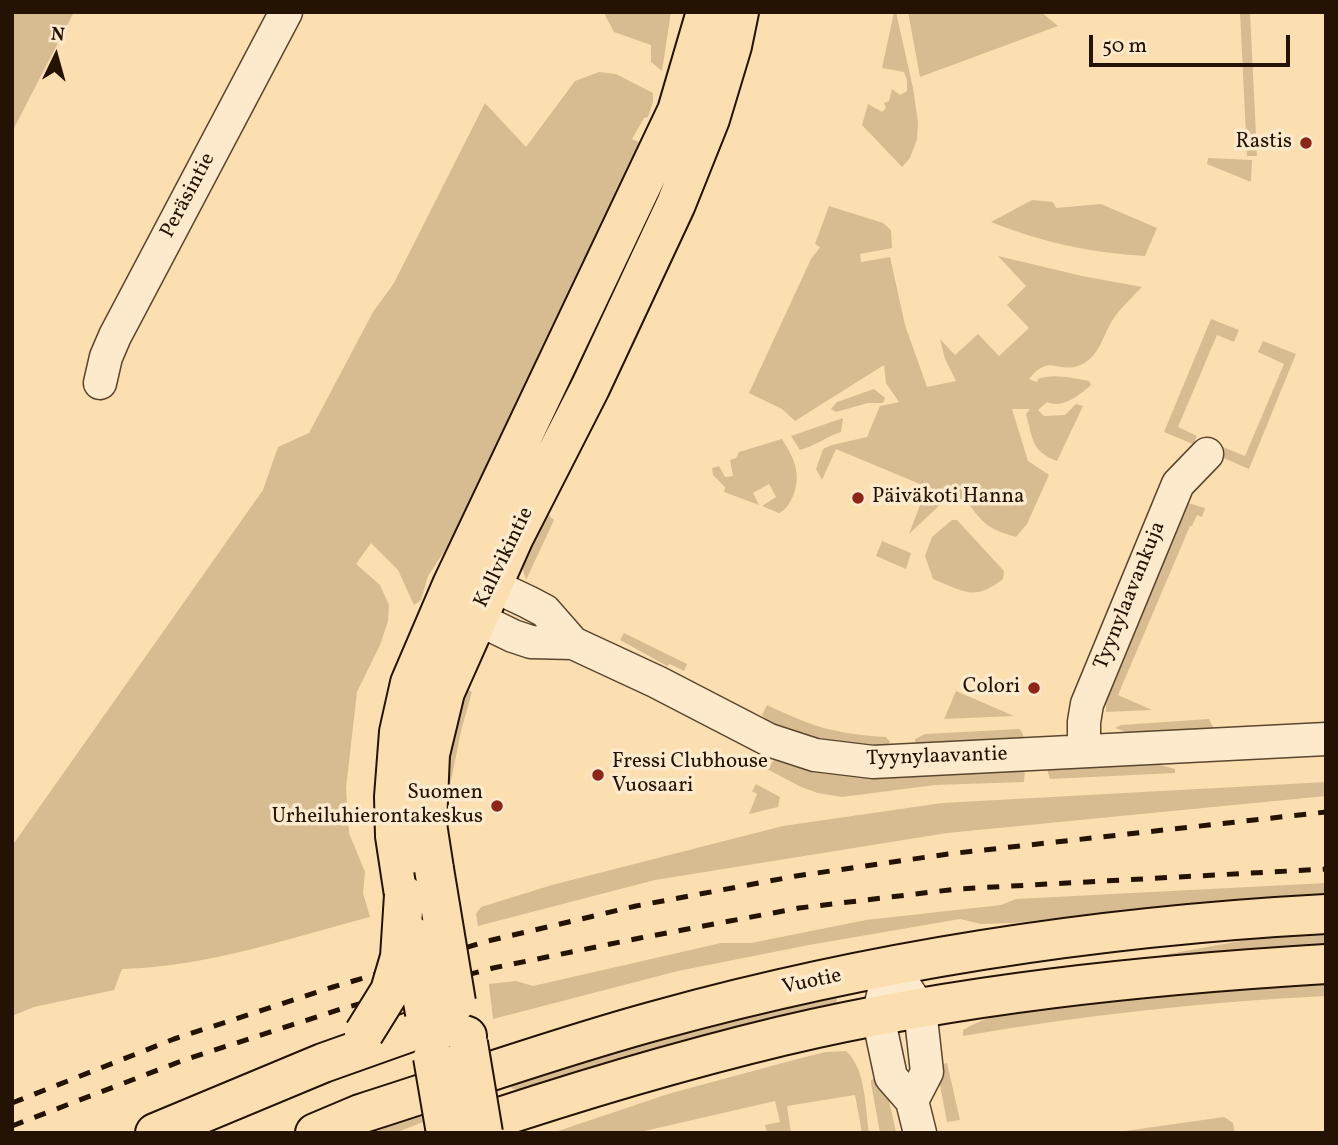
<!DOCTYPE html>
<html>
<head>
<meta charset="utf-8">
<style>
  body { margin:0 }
  #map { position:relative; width:1338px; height:1145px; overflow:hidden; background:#fcdfb0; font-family:Vollkorn,serif }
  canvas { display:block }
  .frame { position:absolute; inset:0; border:14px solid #241202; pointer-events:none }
  .north { position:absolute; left:21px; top:21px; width:70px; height:70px; -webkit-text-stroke:5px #fdeacc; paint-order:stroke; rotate:5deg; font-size:19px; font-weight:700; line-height:28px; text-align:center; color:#241202 }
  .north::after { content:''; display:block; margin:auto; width:24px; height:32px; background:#241202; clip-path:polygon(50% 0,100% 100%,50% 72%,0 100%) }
  .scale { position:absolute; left:1089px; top:35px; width:201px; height:32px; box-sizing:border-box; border:4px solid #241202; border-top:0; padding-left:9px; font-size:21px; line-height:24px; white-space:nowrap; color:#241202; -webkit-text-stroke:5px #fdeacc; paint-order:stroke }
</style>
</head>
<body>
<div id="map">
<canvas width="1338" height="1145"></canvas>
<div class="frame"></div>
<div class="north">N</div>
<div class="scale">50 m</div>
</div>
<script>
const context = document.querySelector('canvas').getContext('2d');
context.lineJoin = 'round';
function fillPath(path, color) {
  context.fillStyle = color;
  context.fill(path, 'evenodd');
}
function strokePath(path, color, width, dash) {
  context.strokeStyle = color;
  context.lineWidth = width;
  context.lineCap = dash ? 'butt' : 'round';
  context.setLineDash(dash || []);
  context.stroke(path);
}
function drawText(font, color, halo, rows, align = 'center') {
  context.font = font + ' Vollkorn,serif';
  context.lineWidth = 7;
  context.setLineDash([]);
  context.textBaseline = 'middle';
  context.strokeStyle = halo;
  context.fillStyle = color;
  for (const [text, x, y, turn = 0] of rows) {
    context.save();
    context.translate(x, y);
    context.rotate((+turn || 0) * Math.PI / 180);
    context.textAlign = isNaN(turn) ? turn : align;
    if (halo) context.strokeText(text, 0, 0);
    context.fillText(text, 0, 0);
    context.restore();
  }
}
fillPath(new Path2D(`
  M 12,12 L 74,12 L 12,132 Z
  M 606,12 L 671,12 L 662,71 L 651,62 L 651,45 L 614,32 L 605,15 Z
  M 894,12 L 896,12 L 913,88 L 918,122 L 917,139 L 910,158 L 902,167 L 862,125 L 868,104 L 882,112 L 886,108 L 884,103 L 889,101 L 892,89 L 900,95 L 907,91 L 907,80 L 904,72 L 882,68 Z
  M 908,12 L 1041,12 L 1058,26 L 920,77 Z
  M 1240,12 L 1250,12 L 1257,156 L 1247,156 Z
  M 599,72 L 616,74 L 653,93 L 653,102 L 648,117 L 644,118 L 632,139 L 646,145 L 554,335 L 508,419 L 459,529 L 428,576 L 421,600 L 414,605 L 398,570 L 371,543 L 356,564 L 380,585 L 389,605 L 388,621 L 380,645 L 357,692 L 346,788 L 349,833 L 365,872 L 363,893 L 370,917 C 289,938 207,967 122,969 L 114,990 L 34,1007 L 12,1016 L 12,846 L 263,490 L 278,447 L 309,433 L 373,312 L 394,283 L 485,103 L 526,147 L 575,81 Z
  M 1208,158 L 1252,160 L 1251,182 L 1207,164 Z
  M 1032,200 L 1053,202 L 1056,208 L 1101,204 L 1157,228 L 1145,256 C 1092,253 1040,242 991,222 Z
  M 829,206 L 883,223 L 891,230 L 892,248 L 860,254 L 861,262 L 890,257 L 905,325 L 927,387 L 956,381 L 945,359 L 940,339 L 955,355 L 978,334 L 999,356 L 1029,328 L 1007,305 L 1026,286 L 998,256 L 1082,276 L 1142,287 C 1133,296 1124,305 1116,315 C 1102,333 1102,357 1078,366 C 1057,373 1050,353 1029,379 L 1037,382 L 1038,379 C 1050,373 1075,378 1089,381 L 1091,385 C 1079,395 1064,409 1047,402 L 1038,410 L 1044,416 L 1065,415 L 1076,404 L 1083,406 L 1057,461 C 1031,451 1033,439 1026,414 L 1030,409 L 1012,409 L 1028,461 L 1049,475 L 1027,524 L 1016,537 C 988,529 983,524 966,500 L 942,503 L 909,534 L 927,487 L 836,449 L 822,480 L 816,469 L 823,449 L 832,445 L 867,437 L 880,406 L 899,402 L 886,383 L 884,365 L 795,421 L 782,409 L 749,393 L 811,259 L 820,247 L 815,244 Z
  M 1211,319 L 1239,330 L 1234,342 L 1217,335 L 1178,427 L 1197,436 L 1193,444 L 1164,432 Z
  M 1263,341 L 1296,354 L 1249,469 L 1219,456 L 1223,447 L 1245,456 L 1284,364 L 1258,352 Z
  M 874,389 L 885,398 L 883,403 L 868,403 L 836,412 L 831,409 L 837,402 Z
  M 843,418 L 841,432 C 826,437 815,446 800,450 L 791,436 Z
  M 782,439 C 794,458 802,474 793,496 C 789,504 787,509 779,513 L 762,506 L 776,497 L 769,484 L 753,493 L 759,505 L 724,492 L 725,487 L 713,475 L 712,468 L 719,466 L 725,477 L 733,476 L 730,460 L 736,458 L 739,452 Z
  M 1188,503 L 1205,508 L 1202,517 L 1197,515 L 1192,526 L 1190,526 L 1118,695 L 1152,710 L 1106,712 L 1106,701 L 1109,691 L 1185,505 Z
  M 543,511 L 554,520 L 526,580 L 520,560 Z
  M 952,520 L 957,520 L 1004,571 L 1003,579 C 974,602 963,591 933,579 L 925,556 L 932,537 Z
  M 882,541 L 911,553 L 906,569 L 876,556 Z
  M 624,633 L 687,664 L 684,671 L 670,664 L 667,666 L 620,640 Z
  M 461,686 L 472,692 L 461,731 L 450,786 L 439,786 Z
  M 956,691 L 1014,716 L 944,719 Z
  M 767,705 C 813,727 835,734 886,737 L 890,742 L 885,747 L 833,744 L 773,726 L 762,715 Z
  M 1209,719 L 1214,729 L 1134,735 L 1115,728 L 1121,725 Z
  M 1019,729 L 1022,732 L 1024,739 L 915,745 L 915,739 L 925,734 Z
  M 774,760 C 805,771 836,775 869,778 L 1025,769 L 1024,782 L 935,785 L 842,797 L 818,793 L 801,787 L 767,769 Z
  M 1154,763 L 1175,769 L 1175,773 L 1050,779 L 1047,769 Z
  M 1326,782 L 1326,796 L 947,833 L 655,880 L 478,926 L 476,914 L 481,907 L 552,885 L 783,826 L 942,803 Z
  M 756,784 L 780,797 L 778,807 L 749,814 L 757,794 L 752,791 Z
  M 1326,883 L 1326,894 L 1262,898 L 1012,923 L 981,924 L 960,919 L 809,945 L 678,971 L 493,1019 L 489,984 L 516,981 L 533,986 L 721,943 L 751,943 L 866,920 L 1001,905 L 1016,899 Z
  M 1326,929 L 1326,944 L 1135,960 L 1285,933 Z
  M 1326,979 L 1326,996 C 1205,1002 1083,1015 963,1036 L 963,1030 C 983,1018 1004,1013 1028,1008 Z
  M 833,997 L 837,998 L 836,1005 C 730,1029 625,1058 520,1090 L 513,1089 L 510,1086 L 511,1083 L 668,1036 Z
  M 846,1051 C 866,1069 865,1106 869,1133 L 862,1133 L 855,1095 L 787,1106 L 791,1133 L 767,1133 L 765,1125 L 780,1122 L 775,1101 L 636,1133 L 552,1133 L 668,1094 L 801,1058 L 826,1052 Z
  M 947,1063 L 960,1120 L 947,1122 L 938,1075 L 939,1065 Z
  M 877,1078 L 888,1096 L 896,1132 L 880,1133 L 871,1083 L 871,1080 Z
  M 418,1113 L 422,1115 L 423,1122 L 395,1133 L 362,1133 Z
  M 1224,1117 L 1233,1123 L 1235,1133 L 1111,1133 Z`), '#d7bc92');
const minor = new Path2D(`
  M 100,383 L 106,357 L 115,336 L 286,12
  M 470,585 L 492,585 L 528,602 L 545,611 L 573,643 L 657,682 L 769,740 L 815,755 L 873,762 L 1326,739
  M 463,600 L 476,618 L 513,636 L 531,642 L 573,643
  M 1084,751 L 1084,722 L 1087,704 L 1178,484 L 1207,454
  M 890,966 L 878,1016 L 891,1077 L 912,1101 L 920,1133
  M 906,988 L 920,1009 L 927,1072 L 912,1101`);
const major = new Path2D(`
  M 434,869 L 427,824 L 430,754 L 445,692 L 514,537 L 590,388 L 676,204 L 710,119 L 732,46 L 739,12
  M 404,895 L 395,836 L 394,797 L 399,732 L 410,683 L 452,585 L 677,111 L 706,12
  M 155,1133 L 323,1063 L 413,1031 L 446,1029 L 467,1036
  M 315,1133 L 360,1114 C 458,1083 558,1047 658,1020 C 875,960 1101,926 1326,914
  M 452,1133 C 561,1096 670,1063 782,1036 C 959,994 1144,975 1326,964`);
strokePath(minor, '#5a452e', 35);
strokePath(major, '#241202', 42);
strokePath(minor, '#fdeacc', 32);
strokePath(major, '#fcdfb0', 38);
strokePath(new Path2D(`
  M 12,1103 L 174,1039 L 333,987 L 488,941 L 636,906 L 796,876 L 948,854 L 1326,812
  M 12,1126 L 184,1060 L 344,1008 L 493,968 L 640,938 L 799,908 L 957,889 L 1326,869`), '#241202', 5, [12, 12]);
const majorBridge = new Path2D(`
  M 434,869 L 456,1002
  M 411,935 L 425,1013
  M 364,1033 L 390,991 L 400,957 L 404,895
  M 468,1043 L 483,1133
  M 433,1057 L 446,1133`);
strokePath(majorBridge, '#241202', 42, []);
strokePath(majorBridge, '#fcdfb0', 38);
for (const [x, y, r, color] of [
  [1306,143,7,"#8f2418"],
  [858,498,7,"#8f2418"],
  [1034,688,7,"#8f2418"],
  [598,775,7,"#8f2418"],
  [497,806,7,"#8f2418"]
]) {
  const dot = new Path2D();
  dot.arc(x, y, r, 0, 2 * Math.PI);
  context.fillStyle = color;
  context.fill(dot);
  strokePath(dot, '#fdeacc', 2.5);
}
drawText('21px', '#241202', '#fdeacc', [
  ["Rastis",1292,143],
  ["Päiväkoti Hanna",872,498,"left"],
  ["Colori",1020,688],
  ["Fressi Clubhouse",612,763,"left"],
  ["Vuosaari",612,787,"left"],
  ["Suomen",483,794],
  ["Urheiluhierontakeskus",483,818]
], 'right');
drawText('21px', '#241202', '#fdeacc', [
  ["Peräsintie",189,196,-62],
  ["Kallvikintie",505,558,-64],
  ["Tyynylaavankuja",1131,596,-68],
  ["Tyynylaavantie",937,758,-2],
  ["Vuotie",812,983,-12]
]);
</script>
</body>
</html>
